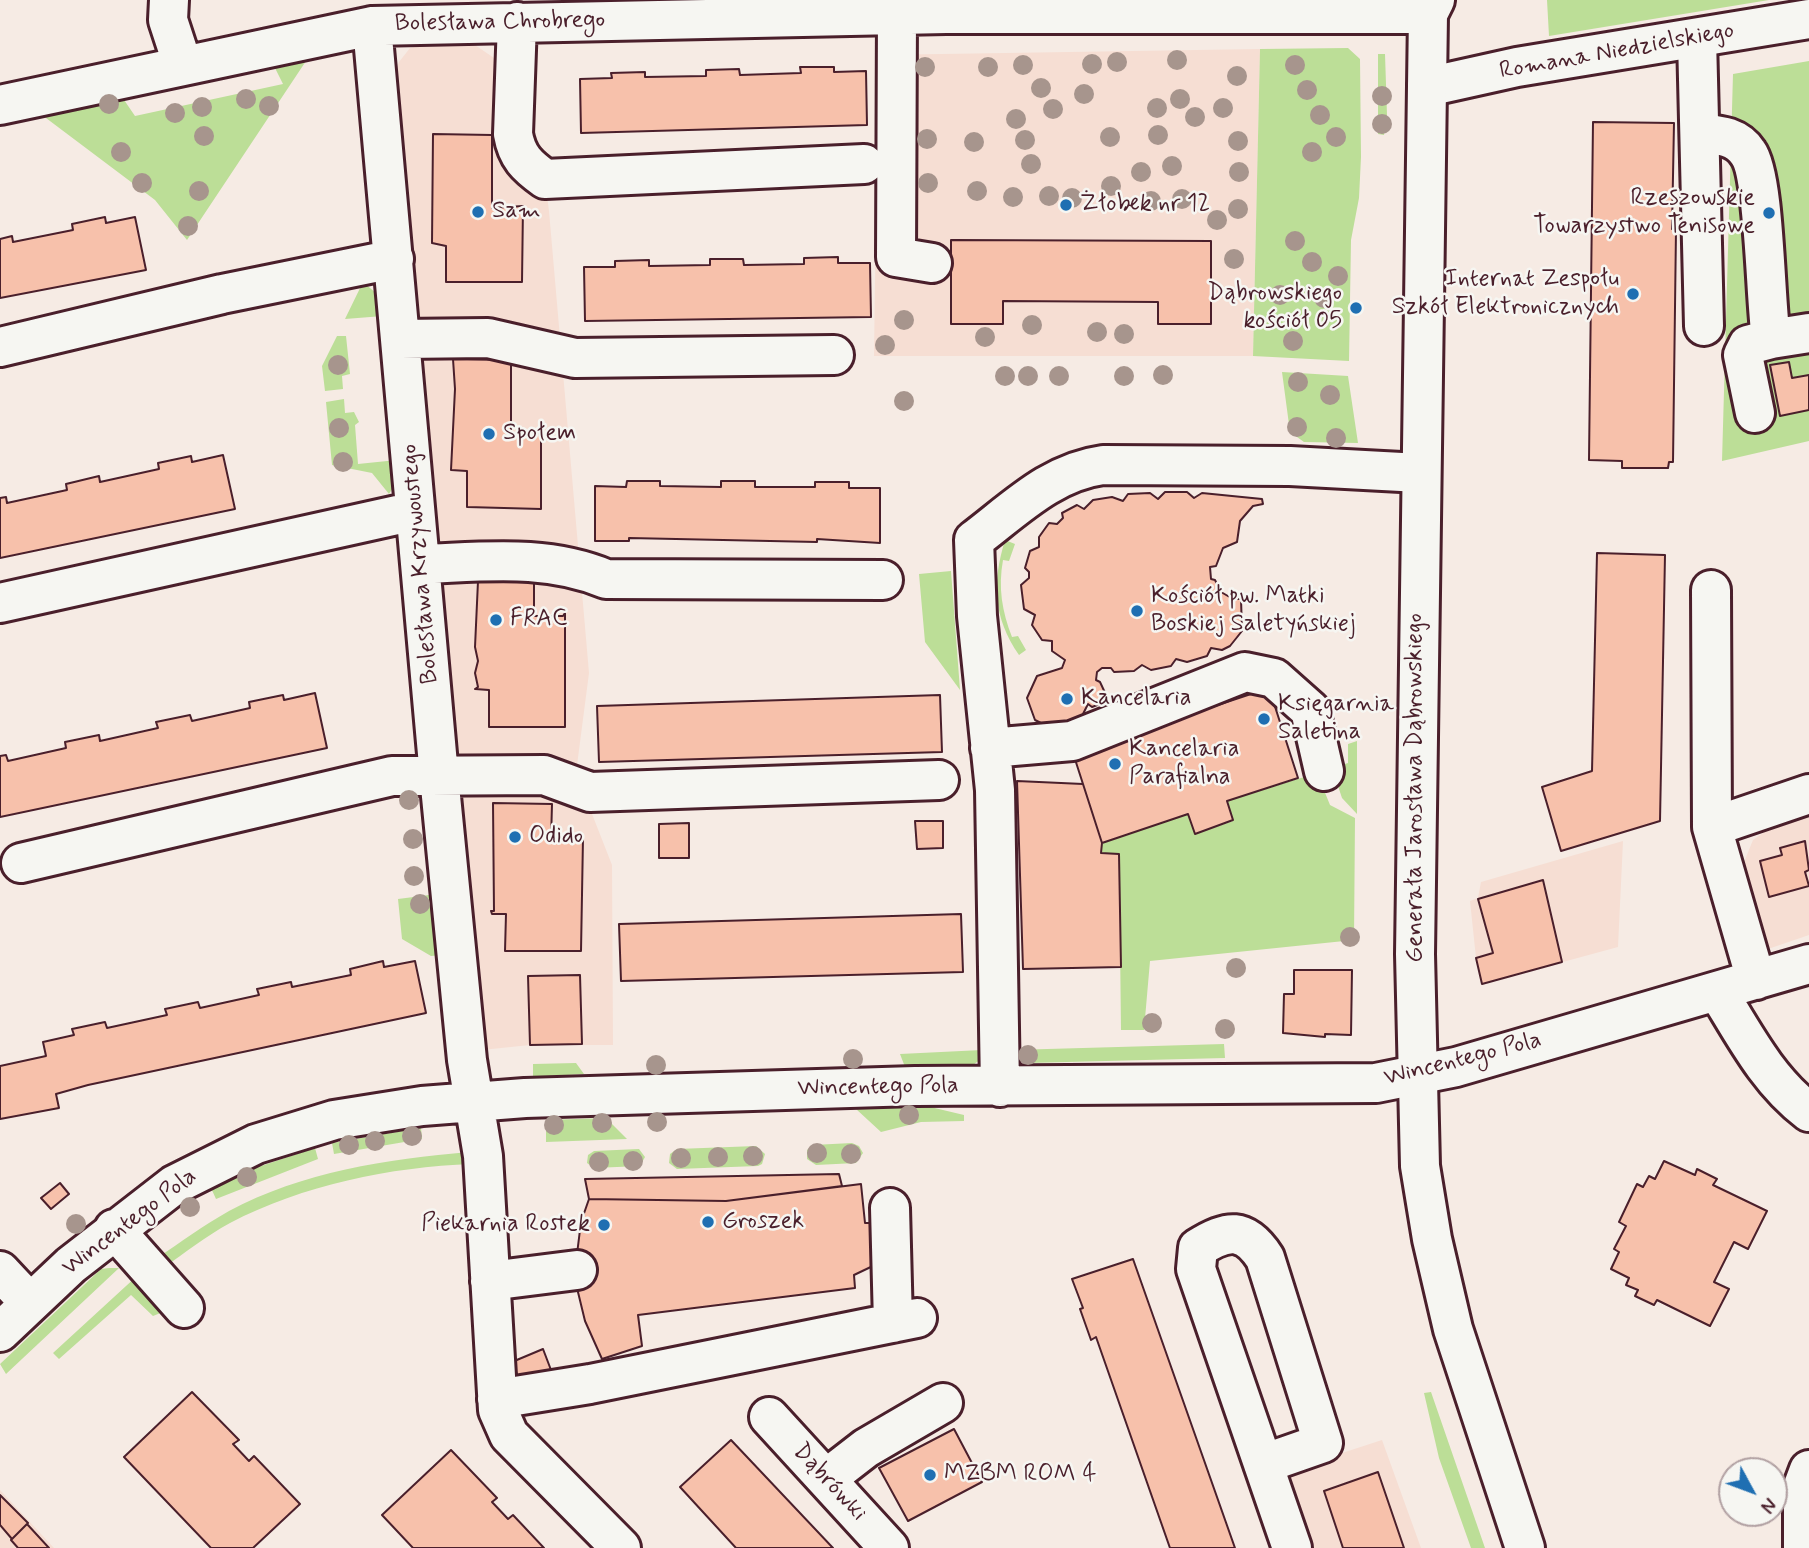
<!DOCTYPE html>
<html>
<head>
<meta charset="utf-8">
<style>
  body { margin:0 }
  #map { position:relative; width:1809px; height:1548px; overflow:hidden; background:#f6ebe4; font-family:Mynerve,sans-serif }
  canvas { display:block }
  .north { position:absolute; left:1718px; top:1457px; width:70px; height:70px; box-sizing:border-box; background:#f6f6f2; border:2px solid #b1a0a2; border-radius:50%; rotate:131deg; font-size:19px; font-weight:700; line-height:28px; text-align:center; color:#4a1f2b }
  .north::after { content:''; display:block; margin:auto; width:24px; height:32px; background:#1f6fb2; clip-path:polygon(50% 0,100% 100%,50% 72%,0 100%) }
</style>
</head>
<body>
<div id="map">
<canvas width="1809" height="1548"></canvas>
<div class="north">N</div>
</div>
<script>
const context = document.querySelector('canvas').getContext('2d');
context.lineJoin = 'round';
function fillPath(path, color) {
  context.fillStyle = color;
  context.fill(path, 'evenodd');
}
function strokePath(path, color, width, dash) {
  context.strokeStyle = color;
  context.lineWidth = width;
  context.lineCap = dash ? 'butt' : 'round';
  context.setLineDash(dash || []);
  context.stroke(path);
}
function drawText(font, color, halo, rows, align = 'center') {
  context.font = font + ' Mynerve,sans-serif';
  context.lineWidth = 5;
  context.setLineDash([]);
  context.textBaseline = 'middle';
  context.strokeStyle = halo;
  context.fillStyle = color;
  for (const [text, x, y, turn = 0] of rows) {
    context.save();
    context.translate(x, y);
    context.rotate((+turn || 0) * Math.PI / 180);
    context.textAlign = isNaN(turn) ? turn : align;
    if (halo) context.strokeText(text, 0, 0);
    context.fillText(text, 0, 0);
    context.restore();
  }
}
fillPath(new Path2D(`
  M 433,41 L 475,45 L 497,60 L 519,122 L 542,157 L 549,211 L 589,673 L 576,773 L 612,865 L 613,1045 L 530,1045 L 482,1050 L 391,83 L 399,62 L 410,48 Z
  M 1260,49 L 1253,356 L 874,356 L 878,55 Z
  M 1809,815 L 1809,935 L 1768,949 L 1742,867 L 1753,840 L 1773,826 Z
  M 1623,841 L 1618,947 L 1482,984 L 1476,958 L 1470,901 L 1478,898 L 1481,882 Z
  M 1382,1440 L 1421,1548 L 1314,1548 L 1287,1471 Z
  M 0,1490 L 54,1548 L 0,1548 Z`), '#f6ded3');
fillPath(new Path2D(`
  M 1547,0 L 1769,0 L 1549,36 Z
  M 1348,48 L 1360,59 L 1361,157 L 1359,198 L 1351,240 L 1349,361 L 1253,356 L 1260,49 Z
  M 312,52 L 187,240 L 155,200 L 38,112 L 120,94 L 135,116 L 283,84 L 272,62 Z
  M 1378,54 L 1385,54 L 1387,115 L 1384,135 L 1378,134 Z
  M 1809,61 L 1809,441 L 1722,461 L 1733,74 Z
  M 363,282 L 377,294 L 383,316 L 345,319 Z
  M 337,336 L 346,336 L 350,374 L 342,376 L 343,389 L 325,391 L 322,366 Z
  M 1282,372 L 1348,376 L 1358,443 L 1304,442 L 1290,432 Z
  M 344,399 L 345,413 L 354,412 L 359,422 L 355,425 L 358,464 L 397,460 L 396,483 L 389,494 L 372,473 L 332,465 L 326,402 Z
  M 1005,540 L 1015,544 L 1009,561 L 1003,560 C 998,588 1002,611 1012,637 L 1018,636 L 1026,650 L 1019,655 C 993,617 992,583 1005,540 Z
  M 951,571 L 960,690 L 925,642 L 919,574 Z
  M 1357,741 L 1357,814 L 1342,798 L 1332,768 L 1348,763 L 1348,744 Z
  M 1317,773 L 1330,805 L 1355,818 L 1354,940 L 1150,961 L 1144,1030 L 1121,1030 L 1119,855 L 1101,853 L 1102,843 L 1188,814 L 1195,834 L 1233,821 L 1227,801 Z
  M 437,894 L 443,955 L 431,956 L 402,939 L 398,899 Z
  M 1224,1044 L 1225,1058 L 1027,1063 L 1021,1061 L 1012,1050 Z
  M 982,1050 L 981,1059 L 973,1065 L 905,1067 L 900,1054 Z
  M 576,1063 L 584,1074 L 533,1077 L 533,1064 Z
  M 922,1105 L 964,1115 L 964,1121 L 921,1122 L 881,1132 L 856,1109 Z
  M 606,1118 L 627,1139 L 546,1142 L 546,1120 Z
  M 421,1128 L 422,1139 L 334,1154 L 332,1143 Z
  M 852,1143 L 859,1146 L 863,1153 L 856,1163 L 816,1165 L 807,1159 L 807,1150 L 813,1145 Z
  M 756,1146 L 765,1154 L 762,1164 L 758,1166 L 677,1169 L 669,1163 L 670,1154 L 677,1149 Z
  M 315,1148 L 318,1159 L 216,1199 L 211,1188 L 261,1166 Z
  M 639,1149 L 645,1157 L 640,1166 L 594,1168 L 587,1163 L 588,1155 L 594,1151 Z
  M 469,1152 L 472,1164 C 390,1167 303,1185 230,1223 C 206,1236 185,1253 163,1268 L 157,1258 C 181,1242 204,1225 229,1211 C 302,1172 387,1159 469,1152 Z
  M 109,1268 L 119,1268 L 6,1374 L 0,1364 L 101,1269 Z
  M 138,1275 L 163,1312 L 153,1316 L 131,1295 L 59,1359 L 53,1353 Z
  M 1431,1392 L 1485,1548 L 1471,1548 L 1439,1458 L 1424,1393 Z`), '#bcde97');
const building = new Path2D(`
  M 800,67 L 834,67 L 834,72 L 866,71 L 867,125 L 581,133 L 580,79 L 612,78 L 611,73 L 645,72 L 645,77 L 706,76 L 706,70 L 739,69 L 740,75 L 801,73 Z
  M 1593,122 L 1674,123 L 1672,229 L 1676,230 L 1673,462 L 1669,462 L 1668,468 L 1622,468 L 1622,461 L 1589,460 Z
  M 433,134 L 492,135 L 492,208 L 523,206 L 522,282 L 446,282 L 446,246 L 432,243 Z
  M 105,217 L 106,223 L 135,217 L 146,270 L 0,298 L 0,239 L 12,236 L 13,242 L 73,230 L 72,224 Z
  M 951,240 L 1211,241 L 1211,324 L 1158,324 L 1158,302 L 1003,301 L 1003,324 L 951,324 Z
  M 838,257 L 838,263 L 870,263 L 871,317 L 585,321 L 584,267 L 615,267 L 615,261 L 649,260 L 649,266 L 710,265 L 710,259 L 743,259 L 744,265 L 804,264 L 804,258 Z
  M 453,359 L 511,360 L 511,434 L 541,433 L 541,509 L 467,507 L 467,471 L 451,470 L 455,389 Z
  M 1789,362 L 1792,378 L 1809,375 L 1809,410 L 1780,416 L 1770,365 Z
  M 223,455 L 235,509 L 0,558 L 0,498 L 6,497 L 7,503 L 67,490 L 66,484 L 99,476 L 100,482 L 159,469 L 158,463 L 191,456 L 192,462 Z
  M 627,481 L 660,481 L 660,486 L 721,487 L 721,481 L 755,481 L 755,487 L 815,487 L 815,482 L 849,482 L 849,488 L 880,488 L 880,543 L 817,539 L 817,542 L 629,538 L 629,541 L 595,541 L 595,486 L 626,487 Z
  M 1165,492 L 1187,492 L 1194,498 L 1202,493 L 1262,499 L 1263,504 L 1253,506 L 1240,521 L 1237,542 L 1223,548 L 1216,566 L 1210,567 L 1211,579 L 1215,580 L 1221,592 L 1233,599 L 1241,599 L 1242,631 L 1230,646 L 1222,650 L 1211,648 L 1207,656 L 1187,662 L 1176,659 L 1171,666 L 1151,670 L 1142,665 L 1134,671 L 1114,672 L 1111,668 L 1102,668 L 1097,672 L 1096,680 L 1100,682 L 1107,697 L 1103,703 L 1092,707 L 1088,704 L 1079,722 L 1057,731 L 1035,720 L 1027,698 L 1037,676 L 1062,668 L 1065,660 L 1052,651 L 1052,641 L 1042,640 L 1032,625 L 1035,615 L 1024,609 L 1021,585 L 1029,578 L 1029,572 L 1025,568 L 1030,551 L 1039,547 L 1039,537 L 1049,523 L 1057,524 L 1063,518 L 1062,513 L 1077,505 L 1084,509 L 1093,500 L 1112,497 L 1123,501 L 1128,494 L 1150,493 L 1158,499 Z
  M 1597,553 L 1665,555 L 1660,821 L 1561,851 L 1542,787 L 1592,771 Z
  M 534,579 L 534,616 L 563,616 L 565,613 L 565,727 L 489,727 L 489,690 L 475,689 L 478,687 L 475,673 L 478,661 L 475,647 L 478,581 Z
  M 1269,688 L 1298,778 L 1227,801 L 1233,820 L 1195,834 L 1188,814 L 1102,843 L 1073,753 Z
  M 315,693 L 327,748 L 0,817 L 0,756 L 6,755 L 8,761 L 66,748 L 65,742 L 99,735 L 100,741 L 158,728 L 156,722 L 190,715 L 192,721 L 250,708 L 249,702 L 283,695 L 284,700 Z
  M 940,695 L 942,752 L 599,762 L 597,706 Z
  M 1017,781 L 1083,784 L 1102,843 L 1101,853 L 1119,854 L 1121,967 L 1023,969 Z
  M 493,803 L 552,804 L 551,841 L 580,841 L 583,838 L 581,951 L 505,951 L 506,914 L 492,914 L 491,911 L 494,911 Z
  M 915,821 L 943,821 L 943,848 L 917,849 Z
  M 689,823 L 689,858 L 659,858 L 659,824 Z
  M 1805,841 L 1809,870 L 1805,872 L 1809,886 L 1769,897 L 1760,861 L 1782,855 L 1780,848 Z
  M 1543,880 L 1562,962 L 1482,984 L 1476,958 L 1493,953 L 1478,899 Z
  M 961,914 L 963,972 L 621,981 L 619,924 Z
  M 383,961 L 384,967 L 415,961 L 426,1013 L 88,1085 L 56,1094 L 59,1108 L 0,1119 L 0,1066 L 46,1056 L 43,1042 L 74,1035 L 72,1029 L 105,1022 L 107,1028 L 167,1015 L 165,1009 L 198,1002 L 200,1008 L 259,995 L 257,989 L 291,982 L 292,987 L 351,975 L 350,969 Z
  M 1294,970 L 1352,970 L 1351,1035 L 1325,1034 L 1325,1037 L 1283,1033 L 1284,994 L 1294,994 Z
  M 580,975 L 582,1044 L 530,1045 L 528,976 Z
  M 1664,1161 L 1695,1175 L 1697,1169 L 1717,1179 L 1713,1185 L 1767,1211 L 1748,1249 L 1734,1242 L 1714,1282 L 1729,1289 L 1710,1326 L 1657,1300 L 1654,1305 L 1635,1296 L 1638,1290 L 1626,1285 L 1629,1278 L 1611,1269 L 1619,1252 L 1614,1249 L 1626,1226 L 1619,1222 L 1637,1184 L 1643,1187 L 1649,1176 L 1655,1179 Z
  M 839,1174 L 842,1186 L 726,1201 L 589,1199 L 585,1179 Z
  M 60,1183 L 69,1194 L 51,1209 L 41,1198 Z
  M 861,1184 L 865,1223 L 877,1223 L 877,1264 L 854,1275 L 855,1288 L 638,1315 L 642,1346 L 602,1359 L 585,1321 L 577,1288 L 577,1254 L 581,1222 L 589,1199 L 726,1201 Z
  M 1133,1259 L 1235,1548 L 1170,1548 L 1096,1337 L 1091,1340 L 1080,1309 L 1083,1308 L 1072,1279 Z
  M 543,1349 L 551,1370 L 520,1382 L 512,1362 Z
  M 192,1392 L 239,1440 L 233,1444 L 249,1461 L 254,1456 L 300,1504 L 253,1548 L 211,1548 L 124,1457 Z
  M 954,1429 L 982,1482 L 908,1521 L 879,1468 Z
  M 731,1440 L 833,1548 L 736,1548 L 680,1487 Z
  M 451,1450 L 497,1498 L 492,1502 L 508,1519 L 513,1515 L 544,1548 L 413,1548 L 382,1515 Z
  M 1378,1472 L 1404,1548 L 1343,1548 L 1324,1491 Z
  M 0,1495 L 28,1523 L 12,1539 L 0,1525 Z
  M 27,1524 L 49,1548 L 18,1548 L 11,1540 Z`);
fillPath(building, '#f7c1ab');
strokePath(building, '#4a1f2b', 2);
const minor = new Path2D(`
  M 169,0 L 168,20 L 183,66
  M 897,15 L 896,257 L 932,263
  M 517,22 L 513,134 C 517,157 527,166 545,179 L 864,164
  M 372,26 L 439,776 L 467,1060 L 483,1156 L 498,1410 L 509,1435 L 621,1548
  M 1697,38 L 1704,326
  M 1427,87 L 1517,67 L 1809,19
  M 0,105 L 372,26 L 946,14 L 1428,14
  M 1700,133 C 1719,135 1737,136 1748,153 C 1765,176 1765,301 1771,339 L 1748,345 L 1743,355 L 1755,413
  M 401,339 L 488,338 L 575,358 L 834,355
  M 1771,339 L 1809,333
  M 0,347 L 222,294 L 394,259
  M 421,564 C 485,562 546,554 606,579 L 883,580
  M 1711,590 L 1712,827 L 1756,980
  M 0,603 L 415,511
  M 990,748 L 1072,741 L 1245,672 L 1274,678 L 1310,710 L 1324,771
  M 1712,827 L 1809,794
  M 21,863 L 392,776 L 544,775 L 590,792 L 939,780
  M 1718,992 C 1745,1036 1768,1081 1809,1112
  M 1000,1087 L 995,790 L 977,616 L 974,540 C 1015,509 1051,472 1103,465 L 1290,466 L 1420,473
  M 890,1208 L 893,1323
  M 114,1229 L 184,1308
  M 0,1271 L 30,1303
  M 490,1281 L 577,1270
  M 0,1332 L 71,1265 L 174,1185 L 256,1144 L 334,1120 L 422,1106 L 525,1098 L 915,1086 L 1376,1083 L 1456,1067 L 1809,964
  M 497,1399 L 590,1384 L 917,1318
  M 769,1417 L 889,1548
  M 1263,1464 L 1323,1443 L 1265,1258 C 1245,1227 1227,1229 1198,1248 L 1196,1269 L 1292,1548
  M 826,1479 L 866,1448 L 943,1403
  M 1803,1548 L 1803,1486 L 1809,1470`);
const major = new Path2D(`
  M 1435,0 L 1428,14 L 1415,954 L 1420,1166 L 1432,1239 L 1453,1329 L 1525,1548`);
strokePath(minor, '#4a1f2b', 44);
strokePath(major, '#4a1f2b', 44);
strokePath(minor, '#f6f6f2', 38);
strokePath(major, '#f6f6f2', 38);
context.fillStyle = '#a7958d';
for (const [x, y] of [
  [1177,60],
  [1117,62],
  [1092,64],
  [1023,65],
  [1295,65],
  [925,67],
  [988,67],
  [1237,76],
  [1041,88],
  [1307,90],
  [1084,94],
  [1382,96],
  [246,99],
  [1180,99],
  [109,104],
  [269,106],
  [202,107],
  [1157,108],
  [1223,108],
  [1053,109],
  [175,113],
  [1320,115],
  [1195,117],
  [1016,119],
  [1382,124],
  [1158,135],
  [204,136],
  [1110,137],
  [1336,137],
  [927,139],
  [1025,140],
  [1238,141],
  [974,142],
  [121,152],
  [1312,152],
  [1031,164],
  [1172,166],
  [1141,172],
  [1239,172],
  [142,183],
  [928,183],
  [1111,186],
  [199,191],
  [977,191],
  [1049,196],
  [1013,197],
  [1072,198],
  [1182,199],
  [1151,201],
  [1238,209],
  [1217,220],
  [188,226],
  [1295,241],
  [1234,259],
  [1312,262],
  [1338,276],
  [1280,295],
  [1324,298],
  [904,320],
  [1032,325],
  [1097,332],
  [1124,334],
  [985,337],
  [1293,341],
  [885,345],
  [338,365],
  [1163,375],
  [1005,376],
  [1028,376],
  [1059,376],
  [1124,376],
  [1298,382],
  [1330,395],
  [904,401],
  [1297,427],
  [339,428],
  [1336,438],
  [343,462],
  [409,800],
  [413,839],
  [414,876],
  [420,904],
  [1350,937],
  [1236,968],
  [1152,1023],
  [1225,1029],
  [1028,1055],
  [853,1059],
  [656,1065],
  [909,1115],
  [657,1122],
  [602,1123],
  [554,1125],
  [412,1136],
  [375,1141],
  [349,1145],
  [817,1153],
  [851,1154],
  [753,1156],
  [718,1157],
  [681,1158],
  [633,1161],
  [599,1162],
  [247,1177],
  [190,1207],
  [76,1224]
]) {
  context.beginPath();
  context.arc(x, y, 10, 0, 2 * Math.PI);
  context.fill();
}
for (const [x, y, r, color] of [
  [1066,205,7,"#1f6fb2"],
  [478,212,7,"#1f6fb2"],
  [1769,213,7,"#1f6fb2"],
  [1633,294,7,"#1f6fb2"],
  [1356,308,7,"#1f6fb2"],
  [489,434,7,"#1f6fb2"],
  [1137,611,7,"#1f6fb2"],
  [496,620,7,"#1f6fb2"],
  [1067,699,7,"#1f6fb2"],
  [1264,719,7,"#1f6fb2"],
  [1115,764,7,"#1f6fb2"],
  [515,837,7,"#1f6fb2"],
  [708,1222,7,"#1f6fb2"],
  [604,1225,7,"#1f6fb2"],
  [930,1475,7,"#1f6fb2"]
]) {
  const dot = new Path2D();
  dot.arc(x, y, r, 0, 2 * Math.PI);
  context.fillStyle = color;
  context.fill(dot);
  strokePath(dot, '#f6f6f2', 2.5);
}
drawText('24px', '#4a1f2b', '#f6f6f2', [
  ["Bolesława Chrobrego",500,23,-1],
  ["Romana Niedzielskiego",1617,52,-10],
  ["Bolesława Krzywoustego",421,564,-95],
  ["Generała Jarosława Dąbrowskiego",1416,788,-90],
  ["Wincentego Pola",1463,1060,-14],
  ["Wincentego Pola",878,1088,-1],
  ["Wincentego Pola",130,1223,-37],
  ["Dąbrówki",829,1483,47]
]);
drawText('24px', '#4a1f2b', '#f6f6f2', [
  ["Rzeszowskie",1755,199,"right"],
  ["Towarzystwo Tenisowe",1755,227,"right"],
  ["Żłobek nr 12",1080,205],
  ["Sam",492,212],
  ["Internat Zespołu",1619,280,"right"],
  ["Szkół Elektronicznych",1619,308,"right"],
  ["Dąbrowskiego",1342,294,"right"],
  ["kościół 05",1342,322,"right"],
  ["Społem",503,434],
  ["Kościół pw. Matki",1151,597],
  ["Boskiej Saletyńskiej",1151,625],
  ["FRAC",510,620],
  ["Kancelaria",1081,699],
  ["Księgarnia",1278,705],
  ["Saletina",1278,733],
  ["Kancelaria",1129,750],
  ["Parafialna",1129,778],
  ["Odido",529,837],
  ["Groszek",722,1222],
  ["Piekarnia Rostek",590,1225,"right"],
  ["MZBM ROM 4",944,1475]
], 'left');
</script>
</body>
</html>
